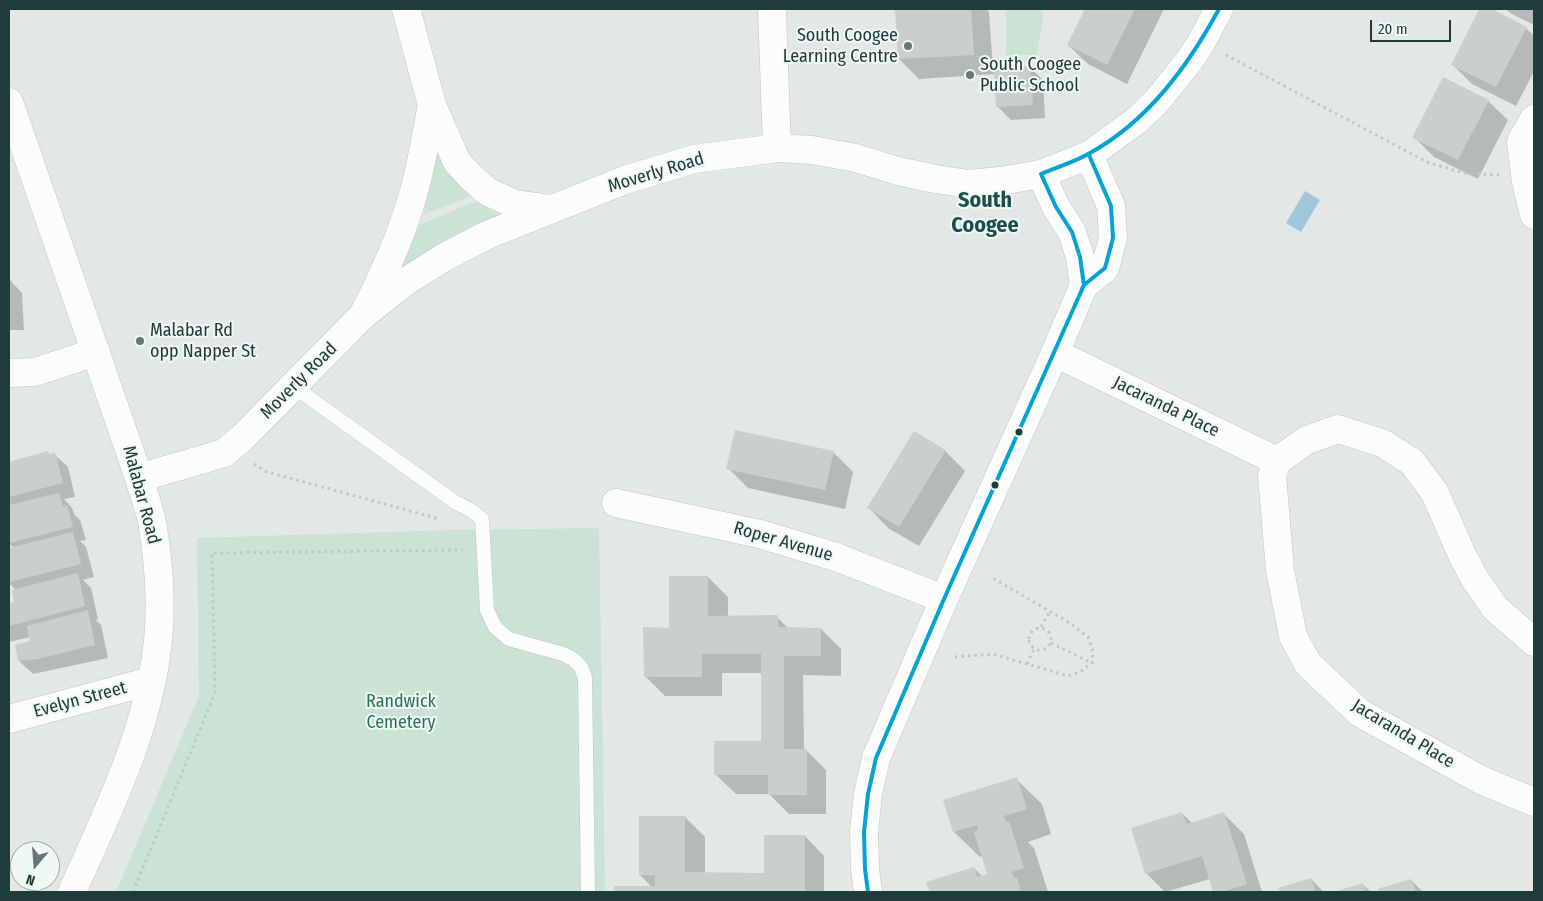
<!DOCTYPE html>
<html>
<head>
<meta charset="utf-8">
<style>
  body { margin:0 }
  #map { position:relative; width:1543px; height:901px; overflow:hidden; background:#e3e8e7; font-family:"Fira Sans Condensed",sans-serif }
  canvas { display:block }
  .frame { position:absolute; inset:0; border:10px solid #203c3a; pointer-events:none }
  .north { position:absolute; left:10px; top:841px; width:50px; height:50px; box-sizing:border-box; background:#f0f8f5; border:1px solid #9dadaa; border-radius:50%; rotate:198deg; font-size:14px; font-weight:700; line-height:20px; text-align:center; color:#203c3a }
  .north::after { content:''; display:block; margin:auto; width:18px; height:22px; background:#647877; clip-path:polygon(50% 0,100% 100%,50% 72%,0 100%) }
  .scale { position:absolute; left:1370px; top:20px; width:81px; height:22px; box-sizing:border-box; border:2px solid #203c3a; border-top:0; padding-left:6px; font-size:15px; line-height:18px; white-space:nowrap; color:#203c3a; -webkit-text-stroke:4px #f0f8f5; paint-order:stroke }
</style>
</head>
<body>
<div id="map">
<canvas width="1543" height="901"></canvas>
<div class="frame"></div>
<div class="north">N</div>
<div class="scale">20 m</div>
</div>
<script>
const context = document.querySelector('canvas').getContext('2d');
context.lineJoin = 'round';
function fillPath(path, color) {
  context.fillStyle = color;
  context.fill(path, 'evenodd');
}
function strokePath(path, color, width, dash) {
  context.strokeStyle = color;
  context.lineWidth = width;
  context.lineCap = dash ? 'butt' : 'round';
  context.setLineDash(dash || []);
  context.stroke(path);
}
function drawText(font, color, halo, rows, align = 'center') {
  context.font = font + ' "Fira Sans Condensed",sans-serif';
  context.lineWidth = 4;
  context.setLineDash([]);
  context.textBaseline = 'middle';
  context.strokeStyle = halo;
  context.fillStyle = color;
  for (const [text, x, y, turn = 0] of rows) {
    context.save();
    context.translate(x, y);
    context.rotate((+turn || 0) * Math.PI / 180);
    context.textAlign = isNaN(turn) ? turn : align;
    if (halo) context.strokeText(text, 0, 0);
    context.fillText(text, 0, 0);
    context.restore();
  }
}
fillPath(new Path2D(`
  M 1006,9 L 1041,9 L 1043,17 L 1037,55 L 1006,55 Z
  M 436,135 L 469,195 L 465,199 L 424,214 Z
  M 478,202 L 492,211 L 504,216 L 398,275 L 419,225 L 469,204 Z
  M 599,528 L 605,892 L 116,892 L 199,696 L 197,538 L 453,530 Z`), '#cbe2d6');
fillPath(new Path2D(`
  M 1305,191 L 1320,200 L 1301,232 L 1286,223 Z`), '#a1c6d9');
fillPath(new Path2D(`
  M 896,9 L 986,9 L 989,12 L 993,69 L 1030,67 L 1043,80 L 1045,118 L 1011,120 L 997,106 L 996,74 L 919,79 L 899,59 Z
  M 1086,9 L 1164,9 L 1127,84 L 1088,64 L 1068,45 Z
  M 1481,9 L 1489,9 L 1526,28 L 1534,36 L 1534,71 L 1516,106 L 1472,84 L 1452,64 Z
  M 1506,9 L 1534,9 L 1534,25 L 1510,13 Z
  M 1488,101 L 1508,120 L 1478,179 L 1434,157 L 1414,137 Z
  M 9,279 L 22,293 L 24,330 L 9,330 Z
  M 945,451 L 965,471 L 919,546 L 888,528 L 869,508 Z
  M 47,452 L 50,455 L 54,454 L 68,467 L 75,497 L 64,499 L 72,508 L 74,514 L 80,520 L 86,540 L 80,541 L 86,547 L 94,577 L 83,580 L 91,588 L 98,619 L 96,620 L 101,625 L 108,658 L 33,674 L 19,661 L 31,642 L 30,637 L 9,642 L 9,605 L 15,603 L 16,590 L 9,583 L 9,549 L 14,548 L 9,543 L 9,463 Z
  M 833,452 L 853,472 L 845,509 L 748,488 L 728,468 Z
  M 708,577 L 728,597 L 728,617 L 777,617 L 789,629 L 821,629 L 841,649 L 841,676 L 803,675 L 804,750 L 806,750 L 826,770 L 826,814 L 789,814 L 769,794 L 736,794 L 716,775 L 762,742 L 762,673 L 722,673 L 722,696 L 665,696 L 645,676 L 670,629 Z
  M 1016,779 L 1042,804 L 1051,834 L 1028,842 L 1034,848 L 1048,892 L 931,892 L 928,882 L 974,868 L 982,876 L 988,874 L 983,856 L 980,857 L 954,832 Z
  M 1182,813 L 1193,824 L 1224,814 L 1244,834 L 1262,892 L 1215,892 L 1210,879 L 1165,892 L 1146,873 Z
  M 685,817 L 705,837 L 705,874 L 765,874 L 805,836 L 824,856 L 824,892 L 615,892 L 615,887 L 652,887 L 640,875 Z
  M 1311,879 L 1324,892 L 1281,892 L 1280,889 Z
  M 1411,880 L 1423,892 L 1379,892 L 1378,890 Z
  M 1362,884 L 1371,892 L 1336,892 Z`), '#0003');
fillPath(new Path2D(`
  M 895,9 L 971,9 L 974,55 L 898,59 Z
  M 1085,9 L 1135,9 L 1107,65 L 1067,45 Z
  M 1479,9 L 1492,9 L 1527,27 L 1496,87 L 1451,65 Z
  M 1030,66 L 1033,105 L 996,107 L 994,68 Z
  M 1443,77 L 1489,100 L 1458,160 L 1412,138 Z
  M 735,430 L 834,451 L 825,490 L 726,469 Z
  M 914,431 L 946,450 L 899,527 L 867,508 Z
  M 48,451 L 49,454 L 55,452 L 63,483 L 9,497 L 9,462 Z
  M 59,493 L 63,507 L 67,505 L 73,527 L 9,543 L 9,505 Z
  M 73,532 L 81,564 L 9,582 L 9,548 Z
  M 78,573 L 85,606 L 9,626 L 9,603 L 14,602 L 12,590 Z
  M 669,576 L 708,576 L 708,616 L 778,615 L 778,627 L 821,628 L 821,656 L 784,656 L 784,749 L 807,749 L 807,795 L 768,795 L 768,775 L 714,775 L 714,741 L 761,741 L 761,654 L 702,654 L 702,677 L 644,677 L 643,627 L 669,628 Z
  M 88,610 L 95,645 L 37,659 L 18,661 L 15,645 L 30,641 L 27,626 Z
  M 1017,777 L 1027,809 L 1004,816 L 1006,822 L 1009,821 L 1024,868 L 1012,872 L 1014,878 L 1017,877 L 1021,892 L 930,892 L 926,882 L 974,867 L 977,877 L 987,874 L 974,832 L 978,830 L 977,825 L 953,832 L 943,800 Z
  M 1182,812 L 1187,824 L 1224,812 L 1247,884 L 1222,892 L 1213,892 L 1202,856 L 1145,874 L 1131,828 Z
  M 639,816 L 685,816 L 685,872 L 764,873 L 764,835 L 805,835 L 805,892 L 614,892 L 614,886 L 655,886 L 655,875 L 639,875 Z
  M 1311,878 L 1316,892 L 1280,892 L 1278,888 Z
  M 1411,879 L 1416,892 L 1378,892 L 1377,889 Z
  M 1363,883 L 1366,892 L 1333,892 Z`), '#cacfce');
const lane = new Path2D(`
  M 293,386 L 455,502 L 472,511 L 482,519 L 487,610 L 495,627 L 509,639 L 563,654 L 573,659 L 581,667 L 585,678 L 588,892`);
const street = new Path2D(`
  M 406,9 L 432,105 L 457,162 L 471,177 L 488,192 L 515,204 L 551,209
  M 772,9 L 777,148
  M 1534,119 L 1521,142 L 1526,182 L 1534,215
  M 1041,174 L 1056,207 L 1072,232 L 1080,257 L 1084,285
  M 363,315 C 384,275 402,235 414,191 C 422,163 426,134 432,105
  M 1055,353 L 1277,461 L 1307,440 L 1338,429 L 1382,443 L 1412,462 L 1435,493 L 1463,557 L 1475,579 L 1495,608 L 1534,642
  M 9,373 L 35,372 L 96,352
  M 1277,461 L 1272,476 L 1280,570 L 1293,636 L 1308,664 L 1360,713 L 1481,780 L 1534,802
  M 616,503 L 760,534 L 836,557 L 944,599
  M 9,719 L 151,681
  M 868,892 L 865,869 L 864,832 L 868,794 L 876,758 L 944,599 L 1055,353 L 1084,285 L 1105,268 L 1113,238 L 1111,206 L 1089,155`);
const secondary = new Path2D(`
  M 9,102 L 139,478 C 143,492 149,507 152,522 C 158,556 161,592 159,627 C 154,719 109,809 72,892
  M 139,478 L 224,453 L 243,437 L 363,315 L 405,282 L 443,258 L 487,235 L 625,180 L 694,159 L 777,148 L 812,150 L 856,158 L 898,171 L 935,179 L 969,184 L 1000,181 L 1041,174 L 1089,155 L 1136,121 L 1156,102 L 1189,61 L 1202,41 L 1219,9`);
strokePath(lane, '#c0c5c4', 15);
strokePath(street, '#c0c5c4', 29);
strokePath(secondary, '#bec6c4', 29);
strokePath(new Path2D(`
  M 1226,55 L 1427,162 L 1463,173 L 1499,175
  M 254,464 L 265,471 L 275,474 L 436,518 L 439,517
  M 1041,627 L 1050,611
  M1029 639a11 11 0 1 1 22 0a11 11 0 1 1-22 0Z
  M 1051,643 L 1092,663
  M 955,657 L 993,654 L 1068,676 L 1080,672 L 1092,663 L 1093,651 L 1088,637 L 1068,622 L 991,577
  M 1027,664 L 1034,649
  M 133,892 L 215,693 L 212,553 L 463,550`), '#c0c8c7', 3, [2.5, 4]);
strokePath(lane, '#fbfcfb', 14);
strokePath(street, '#fbfcfb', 28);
strokePath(secondary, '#fbfcfb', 28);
strokePath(new Path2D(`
  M 1082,289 L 1084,285 L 1105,268 L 1113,238 L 1111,206 L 1089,155
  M 868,892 L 865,869 L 864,832 L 868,794 L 876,758 L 944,599 L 1084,285 L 1080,257 L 1072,232 L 1056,207 L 1041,174 C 1057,167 1075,162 1090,153 C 1148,121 1188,66 1219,9`), '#05a3d4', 4);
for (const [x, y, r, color] of [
  [908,46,5,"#647877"],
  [970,75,5,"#647877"],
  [140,341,5,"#647877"],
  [1019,432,4.5,"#203c3a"],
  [995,485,4.5,"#203c3a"]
]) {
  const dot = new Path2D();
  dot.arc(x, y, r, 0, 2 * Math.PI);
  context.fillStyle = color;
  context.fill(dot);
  strokePath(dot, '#f0f8f5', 2);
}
drawText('18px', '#203c3a', '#f0f8f5', [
  ["South Coogee",898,36,"right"],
  ["Learning Centre",898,57,"right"],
  ["South Coogee",980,65],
  ["Public School",980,86],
  ["Malabar Rd",150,331],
  ["opp Napper St",150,352]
], 'left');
drawText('18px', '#203c3a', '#f0f8f5', [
  ["Moverly Road",656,173,-17],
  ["Moverly Road",299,381,-45],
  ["Jacaranda Place",1166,407,26],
  ["Malabar Road",141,495,75],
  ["Roper Avenue",783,542,16],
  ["Evelyn Street",80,700,-15],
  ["Jacaranda Place",1403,734,31]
]);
drawText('18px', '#297455', '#f0f8f5', [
  ["Randwick",401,702],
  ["Cemetery",401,723]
]);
drawText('bold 22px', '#1b4f4c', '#f0f8f5', [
  ["South",985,201],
  ["Coogee",985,226]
]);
</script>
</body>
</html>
